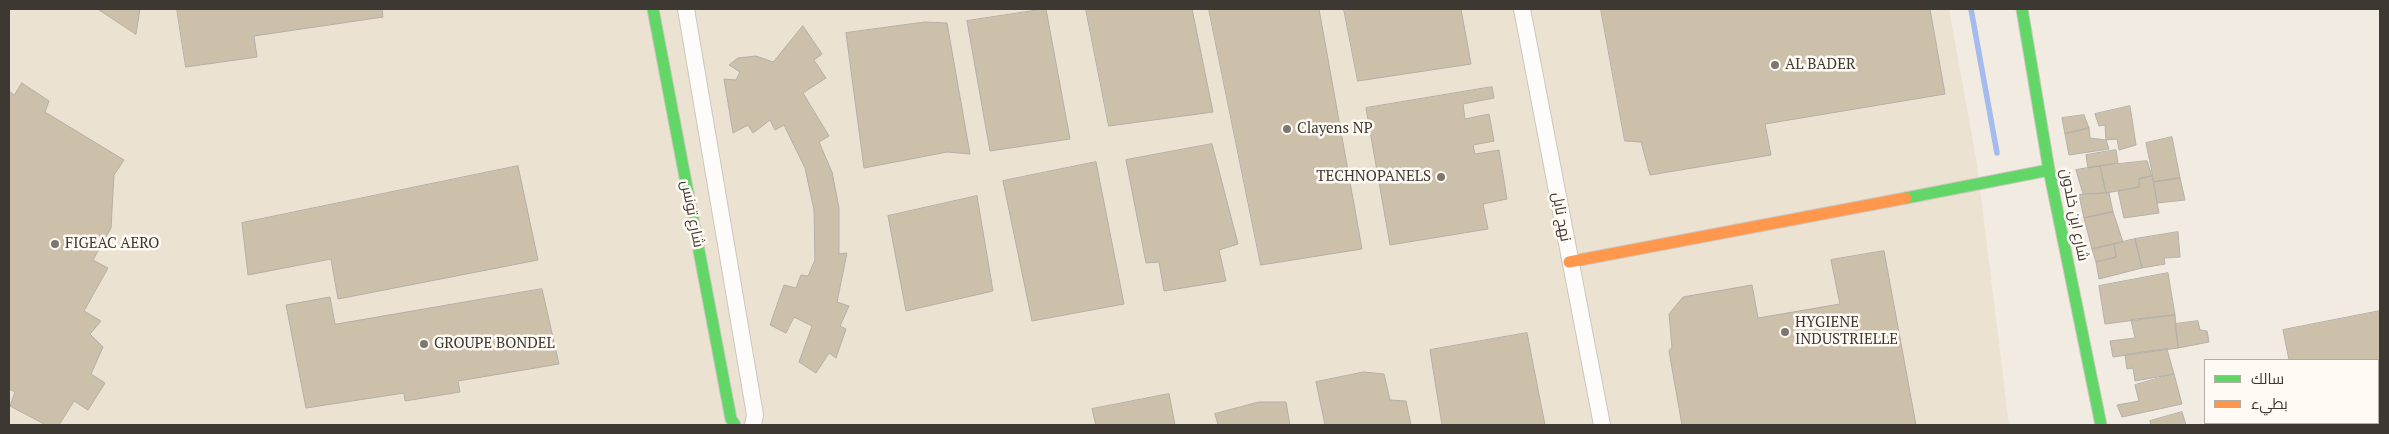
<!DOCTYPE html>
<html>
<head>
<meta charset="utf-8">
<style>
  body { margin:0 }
  #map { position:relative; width:2389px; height:434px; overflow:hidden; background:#f1ebe2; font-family:"PT Serif",Cairo,serif }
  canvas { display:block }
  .frame { position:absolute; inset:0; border:10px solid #3d3832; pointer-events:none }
  .legend { position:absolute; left:2204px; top:359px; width:175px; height:65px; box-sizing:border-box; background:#fffaf4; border:1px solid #b1aca6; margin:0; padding:6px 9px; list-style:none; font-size:15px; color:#3d3832 }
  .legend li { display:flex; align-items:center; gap:10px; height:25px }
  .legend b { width:25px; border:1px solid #b1aca6 }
</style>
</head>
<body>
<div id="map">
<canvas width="2389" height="434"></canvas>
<div class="frame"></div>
<ul class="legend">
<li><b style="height:6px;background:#63d668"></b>سالك</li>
<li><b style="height:6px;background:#ff974d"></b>بطيء</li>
</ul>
</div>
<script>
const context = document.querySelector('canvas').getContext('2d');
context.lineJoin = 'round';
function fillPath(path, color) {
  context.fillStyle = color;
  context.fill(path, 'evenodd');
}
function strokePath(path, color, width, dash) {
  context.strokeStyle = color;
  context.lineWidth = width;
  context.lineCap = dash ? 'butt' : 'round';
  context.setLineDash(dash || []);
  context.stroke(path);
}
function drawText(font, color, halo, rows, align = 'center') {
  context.font = font + ' "PT Serif",Cairo,serif';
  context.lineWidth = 5;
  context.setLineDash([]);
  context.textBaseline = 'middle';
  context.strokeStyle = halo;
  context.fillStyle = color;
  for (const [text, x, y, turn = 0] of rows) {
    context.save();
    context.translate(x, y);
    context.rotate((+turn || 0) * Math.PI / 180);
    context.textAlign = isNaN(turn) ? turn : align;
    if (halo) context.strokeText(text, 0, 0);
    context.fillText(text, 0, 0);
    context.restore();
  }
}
fillPath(new Path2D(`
  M 9,9 L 1949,9 L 1977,164 L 2009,425 L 9,425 Z`), '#ece2d1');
strokePath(new Path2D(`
  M 1971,9 L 1997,153`), '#a3bbed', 5.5);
const building = new Path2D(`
  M 98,9 L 140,9 L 136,34 Z
  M 177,9 L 382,9 L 383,17 L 254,36 L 257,57 L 186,67 Z
  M 1046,9 L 1070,139 L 990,151 L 967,21 Z
  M 1086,9 L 1192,9 L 1213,112 L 1109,126 Z
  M 1209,9 L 1319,9 L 1362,249 L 1261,265 Z
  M 1344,9 L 1461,9 L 1471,64 L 1358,81 Z
  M 1601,9 L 1930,9 L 1945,94 L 1765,124 L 1771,155 L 1650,175 L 1641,142 L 1625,141 Z
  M 925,22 L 947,23 L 970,154 L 947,152 L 864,168 L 846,33 Z
  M 803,26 L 822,54 L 814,60 L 826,78 L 803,93 L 829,136 L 819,142 L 832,172 L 839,208 L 839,254 L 847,253 L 837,302 L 849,306 L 840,326 L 846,329 L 836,358 L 829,353 L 816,373 L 799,362 L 812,326 L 794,317 L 786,333 L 770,325 L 784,285 L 796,288 L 801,275 L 808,276 L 815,260 L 814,210 L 805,168 L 784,125 L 775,130 L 770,120 L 753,133 L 748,125 L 733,133 L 724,79 L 736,80 L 740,72 L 729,65 L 738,58 L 756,56 L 773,62 Z
  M 22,83 L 49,101 L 45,112 L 124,160 L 114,175 L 111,228 L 93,260 L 108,268 L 84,311 L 101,321 L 90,334 L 103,347 L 91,374 L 105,383 L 88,410 L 74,401 L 59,425 L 46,425 L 10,406 L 15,392 L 9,389 L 9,91 L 14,95 Z
  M 1492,87 L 1494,98 L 1463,104 L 1465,119 L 1489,114 L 1494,141 L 1473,145 L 1475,154 L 1499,150 L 1507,199 L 1483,204 L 1488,229 L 1390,245 L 1366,108 Z
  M 2130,106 L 2136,145 L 2119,150 L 2117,139 L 2106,140 L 2105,125 L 2099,126 L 2095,114 Z
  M 2084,115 L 2089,128 L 2065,134 L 2062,118 Z
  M 2089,128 L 2090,138 L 2106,140 L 2109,149 L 2069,155 L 2065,134 Z
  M 2172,137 L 2180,178 L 2154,182 L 2146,143 Z
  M 1212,144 L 1238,244 L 1219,250 L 1226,281 L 1164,291 L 1159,262 L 1146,263 L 1126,160 Z
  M 2116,150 L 2118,163 L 2088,168 L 2086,155 Z
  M 2147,161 L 2152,176 L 2139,179 L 2139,187 L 2106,193 L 2100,166 Z
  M 1096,162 L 1124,304 L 1032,321 L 1003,181 Z
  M 518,166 L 538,260 L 338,299 L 331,259 L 248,275 L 242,223 Z
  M 2100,166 L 2106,193 L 2083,194 L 2076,170 Z
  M 2152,176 L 2159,213 L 2124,218 L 2118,191 L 2139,187 L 2139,179 Z
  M 2180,178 L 2185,200 L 2157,203 L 2154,182 Z
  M 2109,193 L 2113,212 L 2084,218 L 2079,195 Z
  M 977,196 L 993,291 L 906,311 L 888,216 Z
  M 2113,212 L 2123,242 L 2092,249 L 2084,218 Z
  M 2178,232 L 2180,257 L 2164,258 L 2165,264 L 2142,268 L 2135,239 Z
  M 2135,239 L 2142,268 L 2099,279 L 2096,262 L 2116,257 L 2114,244 Z
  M 2114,244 L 2116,257 L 2096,262 L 2092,249 Z
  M 1884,251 L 1916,425 L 1682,425 L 1669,351 L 1672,347 L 1669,314 L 1683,297 L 1752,285 L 1758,318 L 1840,304 L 1831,260 Z
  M 2168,273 L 2175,315 L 2105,324 L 2099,286 Z
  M 542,289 L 559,364 L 458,381 L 460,392 L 405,401 L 404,393 L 306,408 L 286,305 L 330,297 L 335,324 Z
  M 2380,311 L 2380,398 L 2378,398 L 2378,360 L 2289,360 L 2283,330 Z
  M 2175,315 L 2178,348 L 2113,357 L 2110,341 L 2135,338 L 2131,320 Z
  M 2198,321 L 2200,330 L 2207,331 L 2209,342 L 2178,348 L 2175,324 Z
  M 1527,333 L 1545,425 L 1442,425 L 1430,350 Z
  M 2167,349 L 2174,374 L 2135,381 L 2133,368 L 2127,369 L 2125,355 Z
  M 1364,372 L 1384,374 L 1390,400 L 1406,401 L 1411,425 L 1325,425 L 1316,382 Z
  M 2174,374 L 2182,404 L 2122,417 L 2117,405 L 2139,401 L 2135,385 Z
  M 1169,394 L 1175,425 L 1096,425 L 1092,409 Z
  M 1259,402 L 1286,402 L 1290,425 L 1218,425 L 1215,414 Z
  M 2182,412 L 2186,425 L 2151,425 L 2150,421 Z`);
fillPath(building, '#ccc0ab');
strokePath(building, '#b4b0a9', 1);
const street = new Path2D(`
  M 686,9 L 755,415 L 753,425
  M 1522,9 L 1602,425`);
const fast = new Path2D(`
  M 653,9 L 731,419 L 735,425
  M 2022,9 L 2049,170 L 2101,425
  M 1906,198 L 2049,170`);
const slow = new Path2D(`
  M 1569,262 L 1906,198`);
strokePath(street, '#ccc7bf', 18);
strokePath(fast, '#ccc7bf', 13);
strokePath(slow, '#ccc7bf', 13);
strokePath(street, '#fdfcfb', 16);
strokePath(fast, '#63d668', 11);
strokePath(slow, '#ff974d', 11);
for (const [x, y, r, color] of [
  [1775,65,5,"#7c7770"],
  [1287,129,5,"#7c7770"],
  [1441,177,5,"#7c7770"],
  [55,244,5,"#7c7770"],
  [1785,332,5,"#7c7770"],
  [424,344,5,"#7c7770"]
]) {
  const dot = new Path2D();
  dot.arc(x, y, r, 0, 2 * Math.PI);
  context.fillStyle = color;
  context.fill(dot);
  strokePath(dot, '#fffaf4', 2);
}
drawText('15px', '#3d3832', '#fffaf4', [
  ["AL BADER",1785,65],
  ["Clayens NP",1297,129],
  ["TECHNOPANELS",1431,177,"right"],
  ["FIGEAC AERO",65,244],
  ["HYGIENE",1795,323],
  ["INDUSTRIELLE",1795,340],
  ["GROUPE BONDEL",434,344]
], 'left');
drawText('15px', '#3d3832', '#fffaf4', [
  ["شارع تونس",692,214,79],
  ["شارع ابن خلدون",2074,215,79],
  ["نهج نابل",1561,217,80]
]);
</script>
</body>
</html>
